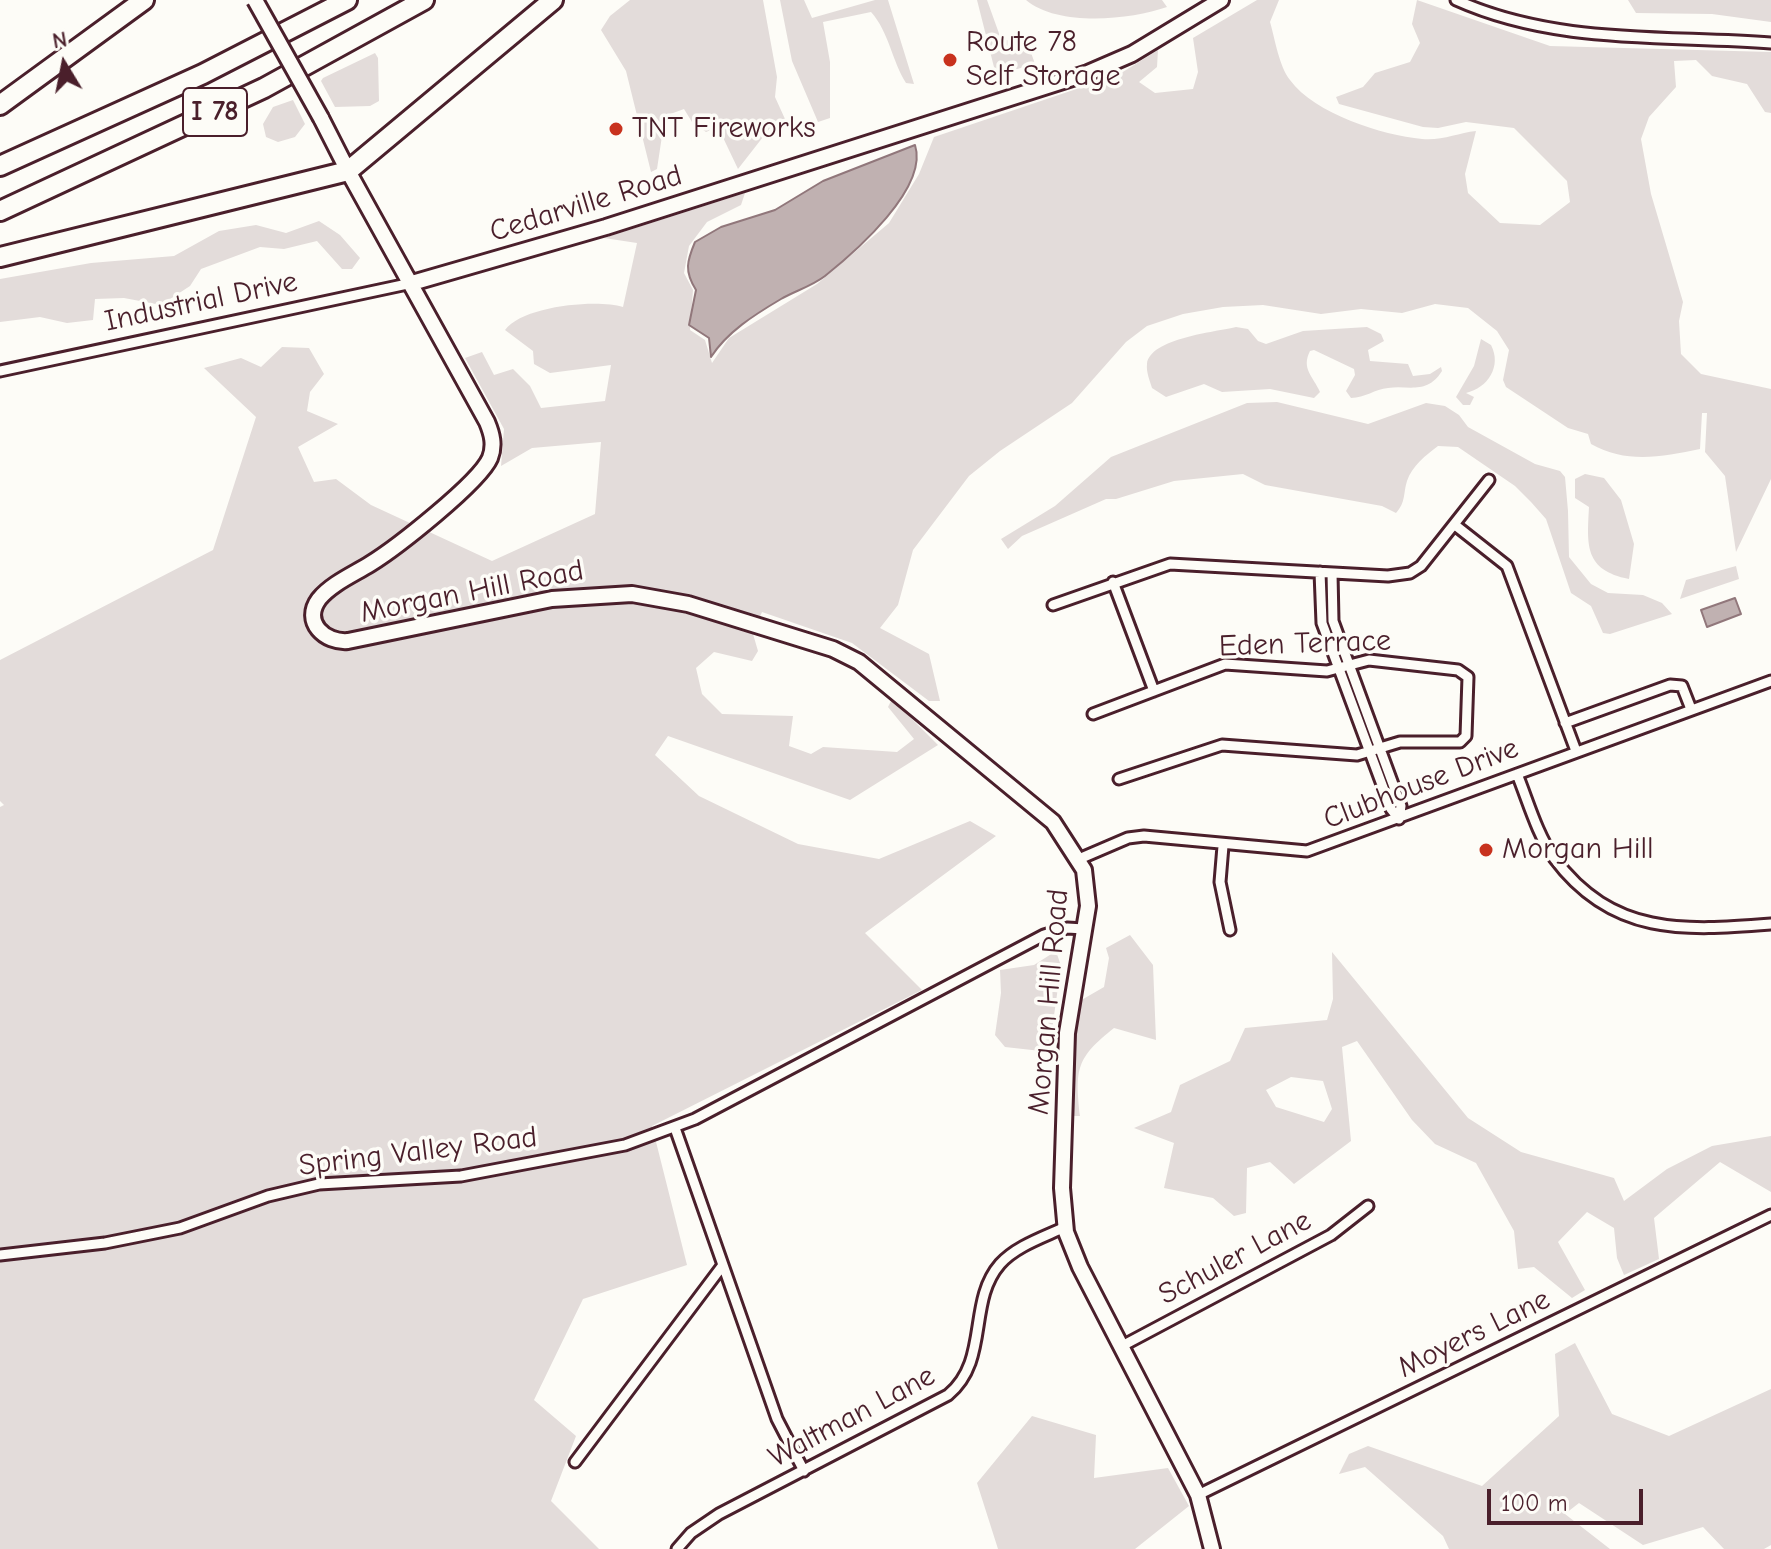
<!DOCTYPE html>
<html>
<head>
<meta charset="utf-8">
<style>
  body { margin:0 }
  #map { position:relative; width:1771px; height:1549px; overflow:hidden; background:#fdfcf7; font-family:"Comic Neue",sans-serif }
  canvas { display:block }
  .north { position:absolute; left:24px; top:24px; width:80px; height:80px; -webkit-text-stroke:6px #fdfcf7; paint-order:stroke; rotate:350deg; font-size:22px; font-weight:700; line-height:32px; text-align:center; color:#4a1f2b }
  .north::after { content:''; display:block; margin:auto; width:28px; height:36px; background:#4a1f2b; clip-path:polygon(50% 0,100% 100%,50% 72%,0 100%) }
  .scale { position:absolute; left:1487px; top:1489px; width:156px; height:36px; box-sizing:border-box; border:4px solid #4a1f2b; border-top:0; padding-left:10px; font-size:24px; line-height:28px; white-space:nowrap; color:#4a1f2b; -webkit-text-stroke:6px #fdfcf7; paint-order:stroke }
</style>
</head>
<body>
<div id="map">
<canvas width="1771" height="1549"></canvas>
<div class="north">N</div>
<div class="scale">100 m</div>
</div>
<script>
const context = document.querySelector('canvas').getContext('2d');
context.lineJoin = 'round';
function fillPath(path, color) {
  context.fillStyle = color;
  context.fill(path, 'evenodd');
}
function strokePath(path, color, width, dash) {
  context.strokeStyle = color;
  context.lineWidth = width;
  context.lineCap = dash ? 'butt' : 'round';
  context.setLineDash(dash || []);
  context.stroke(path);
}
function drawText(font, color, halo, rows, align = 'center') {
  context.font = font + ' "Comic Neue",sans-serif';
  context.lineWidth = 7;
  context.setLineDash([]);
  context.textBaseline = 'middle';
  context.strokeStyle = halo;
  context.fillStyle = color;
  for (const [text, x, y, turn = 0] of rows) {
    context.save();
    context.translate(x, y);
    context.rotate((+turn || 0) * Math.PI / 180);
    context.textAlign = isNaN(turn) ? turn : align;
    if (halo) context.strokeText(text, 0, 0);
    context.fillText(text, 0, 0);
    context.restore();
  }
}
fillPath(new Path2D(`
  M 630,0 L 763,0 L 777,77 L 775,97 L 785,119 L 770,128 L 738,169 L 718,127 L 706,132 L 692,122 L 684,109 L 665,116 L 657,169 L 651,172 L 626,71 L 601,30 L 610,16 Z
  M 780,0 L 804,0 L 812,18 L 875,0 L 888,0 L 914,84 L 906,83 C 892,61 889,32 871,12 L 823,22 L 830,62 L 830,118 L 818,122 L 792,61 Z
  M 977,0 L 987,0 L 1001,39 L 1028,44 L 1035,64 L 996,75 Z
  M 1026,0 L 1162,0 L 1167,7 C 1130,20 1058,27 1026,0 Z
  M 1257,0 L 1279,0 L 1270,22 C 1275,39 1279,66 1290,80 C 1315,114 1382,135 1422,139 C 1441,141 1458,133 1476,131 L 1465,174 L 1468,193 L 1500,223 L 1540,225 L 1570,202 L 1567,181 L 1514,128 L 1466,122 L 1438,128 L 1423,127 L 1339,104 L 1336,97 L 1363,87 L 1375,73 L 1410,62 L 1420,43 L 1412,24 L 1417,0 L 1550,46 L 1771,52 L 1771,113 L 1765,112 L 1747,84 L 1712,76 L 1696,60 L 1674,61 L 1676,87 L 1649,117 L 1641,139 L 1651,194 L 1683,302 L 1679,321 L 1681,354 L 1701,374 L 1771,389 L 1771,479 L 1736,552 L 1725,476 L 1705,452 L 1707,413 L 1702,413 L 1700,449 C 1662,457 1626,464 1591,444 L 1588,434 L 1568,428 L 1506,387 L 1503,380 L 1509,350 L 1497,331 L 1468,308 L 1435,304 L 1402,313 L 1361,309 L 1321,314 L 1263,305 L 1223,307 L 1183,314 L 1147,326 L 1126,342 L 1072,403 L 1000,451 L 969,476 L 913,550 L 898,605 L 880,628 L 929,654 L 940,701 L 929,701 L 852,643 L 762,612 L 753,634 L 758,651 L 752,661 L 714,652 L 696,668 L 702,694 L 722,714 L 793,716 L 789,746 L 811,754 L 823,747 L 897,752 L 914,739 L 888,707 L 892,699 L 938,745 L 850,800 L 668,736 L 655,755 L 699,796 L 798,844 L 879,859 L 970,821 L 996,836 L 865,933 L 922,990 L 652,1126 L 687,1265 L 583,1299 L 534,1400 L 576,1436 L 551,1501 L 599,1549 L 0,1549 L 0,807 L 4,805 L 0,801 L 0,660 L 213,550 L 256,417 L 204,368 L 241,358 L 261,367 L 282,347 L 309,348 L 324,374 L 310,392 L 307,411 L 338,424 L 298,447 L 314,482 L 336,479 L 371,505 L 492,561 L 595,514 L 601,442 L 532,448 L 501,466 L 504,429 L 465,358 L 482,352 L 494,375 L 513,369 L 530,386 L 541,408 L 605,401 L 611,365 L 550,373 L 534,364 L 533,351 L 505,330 C 523,306 596,299 623,307 L 637,243 L 604,238 L 745,193 L 741,205 L 707,222 L 689,246 L 684,273 L 693,290 L 690,330 L 705,340 L 712,363 L 729,338 L 817,284 L 889,223 L 919,174 L 934,137 L 1118,75 L 1158,50 L 1157,67 L 1139,82 L 1155,93 L 1193,89 L 1198,72 L 1193,38 Z
  M 1628,0 L 1771,0 L 1771,22 L 1712,14 L 1636,13 Z
  M 375,53 L 378,58 L 379,101 L 370,106 L 335,107 L 321,81 L 323,78 Z
  M 293,100 L 305,124 L 295,137 L 278,142 L 266,137 L 263,124 L 273,107 Z
  M 319,221 L 340,235 L 360,258 L 352,269 L 342,269 L 317,241 L 284,249 L 260,247 L 201,269 L 190,286 L 161,305 L 124,298 L 95,299 L 93,320 L 67,323 L 40,317 L 0,322 L 0,279 L 91,263 L 174,256 L 219,231 L 256,225 L 286,233 Z
  M 1236,327 L 1248,329 L 1258,341 L 1266,344 L 1303,331 L 1367,327 L 1381,334 L 1384,341 L 1368,350 L 1370,361 L 1408,364 L 1413,376 L 1430,374 L 1441,367 L 1442,371 C 1427,395 1409,385 1388,388 C 1375,389 1365,398 1351,398 L 1346,391 L 1355,375 L 1354,369 L 1314,350 L 1310,351 C 1301,369 1313,376 1320,392 L 1314,398 L 1270,389 L 1222,392 L 1204,384 L 1166,397 L 1152,388 C 1150,381 1146,372 1147,364 C 1150,338 1216,332 1236,327 Z
  M 1481,339 L 1491,345 C 1502,366 1488,388 1466,393 L 1474,397 L 1470,405 L 1463,405 L 1456,397 L 1474,366 Z
  M 1277,402 L 1368,424 L 1426,403 L 1445,406 L 1459,415 L 1468,427 L 1535,464 L 1560,471 L 1565,477 L 1568,511 L 1569,557 L 1591,584 L 1608,593 L 1643,595 L 1662,603 L 1672,614 L 1610,634 L 1603,633 L 1591,606 L 1571,593 L 1546,519 L 1531,502 L 1515,486 L 1458,447 L 1438,446 C 1426,455 1412,466 1407,481 C 1403,494 1406,502 1396,513 L 1382,506 L 1265,485 L 1243,474 L 1174,481 L 1116,499 L 1106,499 L 1022,536 L 1008,549 L 1001,539 L 1055,506 L 1111,457 L 1247,403 Z
  M 1585,474 L 1604,478 L 1621,500 L 1634,544 L 1629,579 C 1584,570 1587,545 1589,507 L 1575,498 L 1575,479 Z
  M 1736,566 L 1739,579 L 1680,599 L 1686,580 Z
  M 1130,935 L 1153,965 L 1156,1040 L 1114,1028 C 1076,1058 1075,1069 1080,1116 L 1072,1116 L 1073,1032 L 1078,1002 L 1104,987 L 1109,958 L 1106,948 Z
  M 1056,951 L 1061,966 L 1050,1044 L 1041,1051 L 1005,1047 L 995,1035 L 1001,993 L 1000,970 L 1034,965 Z
  M 1332,952 L 1468,1118 L 1521,1152 L 1614,1178 L 1624,1201 L 1667,1169 L 1712,1146 L 1771,1136 L 1771,1192 L 1720,1162 L 1654,1218 L 1659,1259 L 1624,1275 L 1617,1258 L 1614,1228 L 1587,1212 L 1558,1242 L 1585,1290 L 1572,1298 L 1534,1267 L 1518,1269 L 1514,1231 L 1476,1163 L 1435,1144 L 1412,1120 L 1357,1041 L 1342,1047 L 1351,1141 L 1294,1184 L 1270,1162 L 1247,1168 L 1246,1213 L 1234,1216 L 1213,1198 L 1164,1188 L 1174,1143 L 1134,1128 L 1171,1112 L 1180,1085 L 1230,1061 L 1245,1028 L 1327,1020 L 1333,999 ZM 1291,1077 L 1323,1081 L 1332,1109 L 1324,1122 L 1276,1107 L 1266,1090 Z
  M 1575,1343 L 1612,1414 L 1669,1436 L 1771,1389 L 1771,1545 L 1764,1549 L 1724,1549 L 1703,1527 L 1643,1545 L 1579,1503 L 1565,1514 L 1610,1549 L 1449,1549 L 1443,1536 L 1365,1467 L 1339,1474 L 1349,1454 L 1368,1446 L 1482,1486 L 1559,1416 L 1555,1354 Z
  M 1032,1416 L 1096,1435 L 1094,1478 L 1168,1468 L 1189,1506 L 1135,1549 L 998,1549 L 977,1483 Z`), '#e3dcda');
const water = new Path2D(`
  M 915,145 C 929,188 855,252 825,276 C 812,286 795,291 781,299 C 754,315 727,332 711,357 L 709,338 L 689,325 L 696,290 C 684,271 687,261 695,242 L 721,227 L 775,210 L 823,181 Z
  M 1735,598 L 1741,614 L 1707,627 L 1701,610 Z`);
fillPath(water, '#c0b1b1');
strokePath(water, '#91777b', 2);
const minor = new Path2D(`
  M 1456,0 C 1556,45 1665,35 1771,43
  M 0,371 L 412,283
  M 1455,525 L 1507,566 L 1576,751
  M 1320,572 L 1322,623 L 1391,809 L 1399,819
  M 1332,573 L 1333,621 L 1401,806 L 1399,819
  M 1113,582 L 1154,691
  M 1053,605 L 1170,564 L 1388,576 L 1410,573 L 1421,566 L 1489,480
  M 1093,714 L 1225,664 L 1327,671 L 1369,660 L 1458,670 L 1468,677 L 1466,736 L 1460,742 L 1400,742 L 1357,755 L 1222,745 L 1119,779
  M 1565,723 L 1670,685 L 1682,686 L 1691,709
  M 1517,774 C 1528,801 1537,834 1554,858 C 1612,936 1684,931 1771,924
  M 1223,846 L 1220,882 L 1230,930
  M 1079,859 L 1128,838 L 1144,836 L 1307,851 L 1771,681
  M 675,1128 L 777,1419 L 804,1471
  M 0,1255 L 105,1243 L 180,1228 L 268,1196 L 319,1184 L 461,1176 L 625,1145 L 695,1119 L 1044,935 L 1067,928 L 1084,929
  M 1122,1346 L 1331,1235 L 1368,1206
  M 575,1462 L 723,1265
  M 1198,1495 L 1771,1215
  M 677,1549 L 691,1533 L 719,1514 L 948,1395 C 990,1360 967,1302 1000,1264 C 1016,1246 1044,1237 1065,1227`);
const secondary = new Path2D(`
  M 348,171 L 487,422 C 492,434 495,445 490,458 C 479,483 396,548 370,564 C 354,574 331,584 319,599 C 302,622 325,643 348,641 L 552,599 L 632,594 L 688,604 L 833,649 L 859,662 L 1053,822 L 1084,870 L 1088,906 L 1067,1033 L 1062,1188 L 1066,1232 L 1080,1267 L 1198,1495 L 1212,1549
  M 412,283 L 606,227 L 1088,73 L 1132,54 L 1221,0`);
const primary = new Path2D(`
  M 321,118 L 348,171`);
const motorway = new Path2D(`
  M 0,105 L 144,0
  M 0,166 L 203,74 L 347,0
  M 0,211 L 264,88 L 424,0
  M 0,257 L 348,171 L 553,0`);
strokePath(minor, '#4a1f2b', 15);
strokePath(secondary, '#4a1f2b', 20);
strokePath(primary, '#4a1f2b', 20);
strokePath(motorway, '#4a1f2b', 24);
strokePath(minor, '#fdfcf7', 9);
strokePath(secondary, '#fdfcf7', 14);
strokePath(primary, '#fdfcf7', 14);
strokePath(motorway, '#fdfcf7', 18);
const primaryBridge = new Path2D(`
  M 255,0 L 321,118`);
strokePath(primaryBridge, '#4a1f2b', 20, []);
strokePath(primaryBridge, '#fdfcf7', 14);
for (const [x, y, r, color] of [
  [950,60,8,"#c8321e"],
  [616,129,8,"#c8321e"],
  [1486,850,8,"#c8321e"]
]) {
  const dot = new Path2D();
  dot.arc(x, y, r, 0, 2 * Math.PI);
  context.fillStyle = color;
  context.fill(dot);
  strokePath(dot, '#fdfcf7', 3);
}
for (const [x, y, w] of [
  [215,112,64]
]) {
  const box = new Path2D();
  box.roundRect(x - w / 2, y - 24, w, 48, 6);
  context.fillStyle = '#fdfcf7';
  context.fill(box);
  strokePath(box, '#4a1f2b', 2);
}
drawText('bold 28px', '#4a1f2b', null, [
  ["I 78",215,112]
]);
drawText('30px', '#4a1f2b', '#fdfcf7', [
  ["Route 78",966,43],
  ["Self Storage",966,77],
  ["TNT Fireworks",632,129],
  ["Morgan Hill",1502,850]
], 'left');
drawText('30px', '#4a1f2b', '#fdfcf7', [
  ["Cedarville Road",586,204,-17],
  ["Industrial Drive",201,302,-12],
  ["Morgan Hill Road",472,592,-11],
  ["Eden Terrace",1305,644,-2],
  ["Clubhouse Drive",1421,784,-21],
  ["Morgan Hill Road",1049,1002,-85],
  ["Spring Valley Road",418,1152,-7],
  ["Schuler Lane",1235,1258,-28],
  ["Moyers Lane",1474,1334,-26],
  ["Waltman Lane",852,1417,-28]
]);
</script>
</body>
</html>
